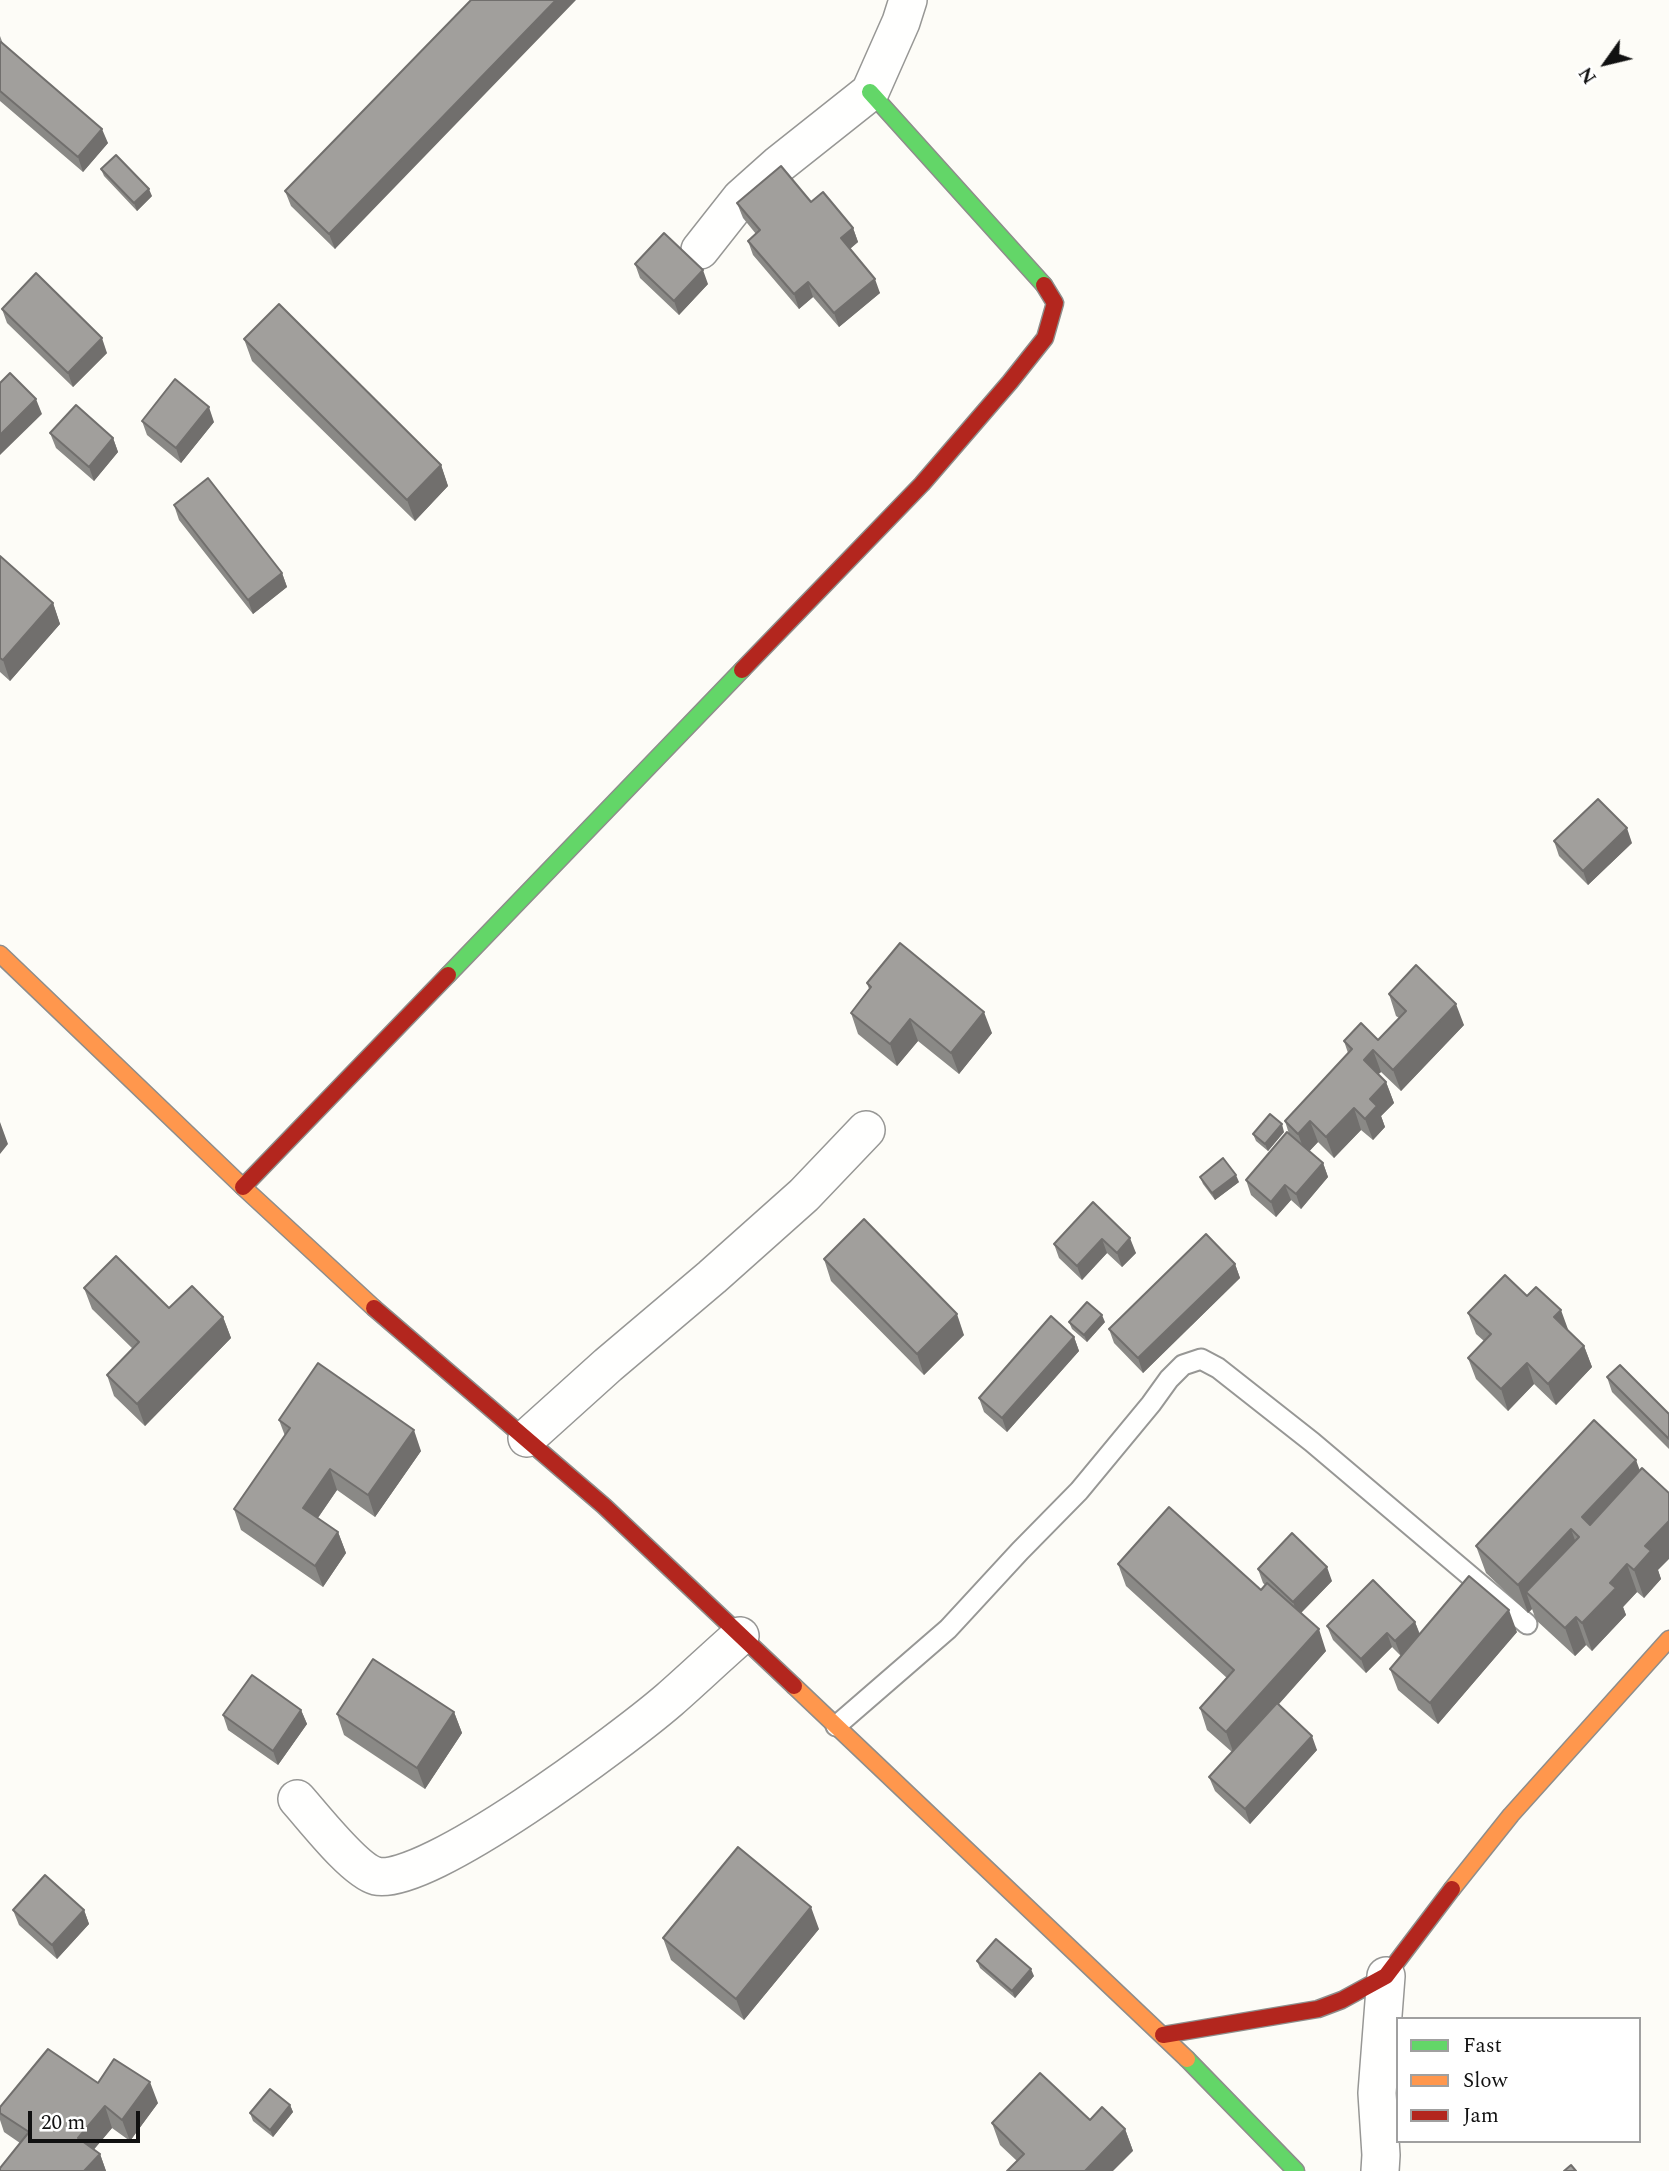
<!DOCTYPE html>
<html>
<head>
<meta charset="utf-8">
<style>
  body { margin:0 }
  #map { position:relative; width:1669px; height:2171px; overflow:hidden; background:#fdfcf7; font-family:Spectral,serif }
  canvas { display:block }
  .legend { position:absolute; left:1396px; top:2017px; width:245px; height:126px; box-sizing:border-box; background:#fff; border:2px solid #a0a0a0; margin:0; padding:9px 12px; list-style:none; font-size:21px; color:#111 }
  .legend li { display:flex; align-items:center; gap:14px; height:35px }
  .legend b { width:35px; border:2px solid #a0a0a0 }
  .north { position:absolute; left:1571px; top:28px; width:70px; height:70px; -webkit-text-stroke:5px #fff; paint-order:stroke; rotate:236deg; font-size:19px; font-weight:700; line-height:28px; text-align:center; color:#111 }
  .north::after { content:''; display:block; margin:auto; width:24px; height:32px; background:#111; clip-path:polygon(50% 0,100% 100%,50% 72%,0 100%) }
  .scale { position:absolute; left:28px; top:2111px; width:112px; height:32px; box-sizing:border-box; border:4px solid #111; border-top:0; padding-left:9px; font-size:21px; line-height:24px; white-space:nowrap; color:#111; -webkit-text-stroke:5px #fff; paint-order:stroke }
</style>
</head>
<body>
<div id="map">
<canvas width="1669" height="2171"></canvas>
<ul class="legend">
<li><b style="height:9px;background:#63d668"></b>Fast</li>
<li><b style="height:9px;background:#ff974d"></b>Slow</li>
<li><b style="height:9px;background:#b3261e"></b>Jam</li>
</ul>
<div class="north">N</div>
<div class="scale">20 m</div>
</div>
<script>
const context = document.querySelector('canvas').getContext('2d');
context.lineJoin = 'round';
function strokePath(path, color, width, dash) {
  context.strokeStyle = color;
  context.lineWidth = width;
  context.lineCap = dash ? 'butt' : 'round';
  context.setLineDash(dash || []);
  context.stroke(path);
}
function fillPath(path, color) {
  context.fillStyle = color;
  context.fill(path, 'evenodd');
}
const lane = new Path2D(`
  M 836,1726 L 948,1629 L 1020,1551 L 1079,1491 L 1151,1404 L 1169,1379 L 1183,1365 L 1201,1359 L 1218,1368 L 1312,1442 L 1527,1624`);
const street = new Path2D(`
  M 700,250 L 741,198 L 778,165 L 870,92 L 901,22 L 908,0
  M 527,1438 L 608,1365 L 712,1277 L 804,1195 L 866,1130
  M 297,1799 C 314,1818 354,1870 376,1876 C 426,1888 626,1737 669,1700 C 693,1679 716,1657 740,1636
  M 1380,2171 L 1381,2155 L 1377,2093 L 1386,1976`);
const fast = new Path2D(`
  M 870,92 L 1044,285
  M 448,975 L 742,670
  M 1187,2059 L 1296,2171`);
const slow = new Path2D(`
  M 0,954 L 243,1187 L 374,1308
  M 794,1686 L 1187,2059
  M 1452,1889 L 1511,1815 L 1669,1639`);
const jam = new Path2D(`
  M 742,670 L 922,484 L 1010,382 L 1045,338 L 1055,303 L 1044,285
  M 243,1187 L 448,975
  M 374,1308 L 604,1506 L 794,1686
  M 1163,2035 L 1318,2009 L 1342,2000 L 1386,1976 L 1452,1889`);
strokePath(lane, '#979795', 23);
strokePath(street, '#979795', 40);
strokePath(fast, '#8e8d8b', 19);
strokePath(slow, '#8e8d8b', 19);
strokePath(jam, '#8e8d8b', 19);
strokePath(lane, '#fffffe', 19);
strokePath(street, '#fffffe', 37);
strokePath(fast, '#63d668', 16);
strokePath(slow, '#ff974d', 16);
strokePath(jam, '#b3261e', 16);
fillPath(new Path2D(`
  M 471,0 L 335,249 L 291,206 L 285,191 Z
  M 0,36 L 3,44 L 108,143 L 83,172 L 0,101 Z
  M 101,169 L 152,196 L 137,211 L 104,176 Z
  M 811,202 L 853,228 L 858,242 L 850,249 L 880,293 L 839,327 L 813,297 L 799,309 L 753,255 L 748,241 L 756,234 L 743,218 L 737,203 Z
  M 635,264 L 708,284 L 679,315 L 640,278 Z
  M 2,309 L 107,353 L 73,387 L 7,323 Z
  M 244,339 L 441,465 L 448,486 L 415,521 L 252,361 Z
  M 142,421 L 214,422 L 181,463 L 147,435 Z
  M 50,433 L 113,438 L 118,452 L 94,481 L 56,448 Z
  M 174,505 L 282,573 L 287,587 L 253,614 L 179,520 Z
  M 0,556 L 53,603 L 60,624 L 10,681 L 0,672 Z
  M 1554,841 L 1632,843 L 1588,885 L 1559,856 Z
  M 867,983 L 992,1033 L 959,1074 L 918,1041 L 897,1066 L 858,1034 L 851,1013 L 869,989 Z
  M 1389,994 L 1464,1025 L 1401,1091 L 1381,1072 L 1378,1074 L 1386,1082 L 1394,1103 L 1381,1116 L 1385,1127 L 1373,1140 L 1361,1130 L 1334,1158 L 1318,1142 L 1309,1151 L 1323,1163 L 1328,1177 L 1301,1209 L 1291,1200 L 1276,1217 L 1251,1195 L 1246,1180 L 1289,1134 L 1285,1121 L 1348,1053 L 1344,1041 L 1378,1040 L 1399,1018 L 1396,1016 Z
  M 1284,1132 L 1268,1151 L 1256,1141 L 1253,1134 Z
  M 1200,1177 L 1239,1182 L 1215,1200 L 1203,1184 Z
  M 1093,1202 L 1136,1253 L 1122,1267 L 1107,1253 L 1082,1280 L 1059,1258 L 1054,1244 Z
  M 824,1259 L 964,1335 L 924,1375 L 831,1281 Z
  M 1235,1264 L 1240,1278 L 1143,1373 L 1114,1343 L 1109,1329 Z
  M 84,1288 L 169,1308 L 223,1317 L 231,1338 L 145,1426 L 114,1396 L 107,1375 L 133,1349 L 92,1309 Z
  M 1527,1296 L 1569,1332 L 1584,1346 L 1592,1367 L 1556,1405 L 1534,1384 L 1508,1411 L 1476,1379 L 1468,1358 L 1484,1341 L 1476,1334 L 1468,1313 Z
  M 1069,1322 L 1105,1322 L 1087,1342 L 1072,1329 Z
  M 1074,1337 L 1079,1351 L 1007,1432 L 984,1412 L 979,1398 Z
  M 1607,1377 L 1669,1414 L 1669,1449 L 1612,1392 Z
  M 279,1420 L 421,1451 L 375,1517 L 337,1490 L 318,1518 L 338,1532 L 346,1553 L 323,1587 L 241,1530 L 234,1509 L 285,1436 Z
  M 1636,1460 L 1658,1570 L 1661,1579 L 1644,1598 L 1637,1592 L 1623,1607 L 1626,1615 L 1592,1651 L 1586,1645 L 1575,1656 L 1536,1620 L 1532,1609 L 1528,1613 L 1486,1573 L 1476,1546 Z
  M 1118,1564 L 1261,1590 L 1265,1585 L 1263,1583 L 1258,1569 L 1332,1581 L 1301,1613 L 1326,1651 L 1279,1704 L 1317,1750 L 1250,1824 L 1215,1791 L 1209,1777 L 1232,1752 L 1207,1730 L 1200,1708 L 1227,1678 L 1126,1586 Z
  M 1415,1622 L 1420,1634 L 1517,1632 L 1438,1724 L 1398,1690 L 1390,1669 L 1401,1656 L 1392,1647 L 1366,1673 L 1333,1640 L 1327,1626 Z
  M 301,1710 L 307,1724 L 278,1765 L 228,1730 L 223,1715 Z
  M 454,1712 L 462,1733 L 425,1789 L 344,1735 L 337,1714 Z
  M 13,1910 L 84,1910 L 89,1924 L 57,1959 L 19,1925 Z
  M 819,1929 L 744,2020 L 671,1960 L 663,1938 Z
  M 977,1961 L 1034,1976 L 1015,1998 L 980,1968 Z
  M 98,2083 L 158,2103 L 130,2141 L 112,2128 L 94,2149 L 100,2154 L 106,2171 L 0,2171 L 20,2143 L 4,2132 L 0,2120 L 0,2107 Z
  M 290,2105 L 293,2112 L 273,2137 L 253,2121 L 250,2113 Z
  M 1090,2120 L 1125,2129 L 1133,2151 L 1017,2161 L 1000,2145 L 992,2123 Z`), '#8a8986');
fillPath(new Path2D(`
  M 556,0 L 576,0 L 335,249 L 329,234 Z
  M 102,129 L 108,143 L 83,172 L 78,157 Z
  M 149,189 L 152,196 L 137,211 L 134,203 Z
  M 853,228 L 858,242 L 846,252 L 841,238 Z
  M 703,270 L 708,284 L 679,315 L 674,301 Z
  M 875,279 L 880,293 L 839,327 L 834,313 Z
  M 808,282 L 813,297 L 799,309 L 794,294 Z
  M 102,338 L 107,353 L 73,387 L 68,373 Z
  M 36,399 L 42,414 L 0,455 L 0,435 Z
  M 209,407 L 214,422 L 181,463 L 176,448 Z
  M 113,438 L 118,452 L 94,481 L 89,467 Z
  M 441,465 L 448,486 L 415,521 L 407,500 Z
  M 282,573 L 287,587 L 253,614 L 248,600 Z
  M 53,603 L 60,624 L 10,681 L 3,660 Z
  M 1627,828 L 1632,843 L 1588,885 L 1583,871 Z
  M 1456,1004 L 1464,1025 L 1401,1091 L 1393,1070 Z
  M 984,1012 L 992,1033 L 959,1074 L 951,1053 Z
  M 910,1019 L 918,1041 L 897,1066 L 890,1044 Z
  M 1373,1050 L 1381,1072 L 1371,1081 L 1364,1060 Z
  M 1386,1082 L 1394,1103 L 1381,1116 L 1385,1127 L 1373,1140 L 1365,1119 L 1370,1099 Z
  M 1354,1108 L 1361,1130 L 1334,1158 L 1326,1137 Z
  M 1310,1121 L 1318,1142 L 1306,1155 L 1298,1134 Z
  M 0,1122 L 8,1144 L 0,1154 Z
  M 1282,1124 L 1284,1132 L 1268,1151 L 1265,1144 Z
  M 1323,1163 L 1328,1177 L 1301,1209 L 1296,1194 Z
  M 1236,1175 L 1239,1182 L 1215,1200 L 1212,1193 Z
  M 1285,1185 L 1291,1200 L 1276,1217 L 1271,1202 Z
  M 1130,1238 L 1136,1253 L 1122,1267 L 1117,1253 Z
  M 1102,1239 L 1107,1253 L 1082,1280 L 1077,1266 Z
  M 1235,1264 L 1240,1278 L 1143,1373 L 1138,1358 Z
  M 1561,1310 L 1569,1332 L 1554,1317 Z
  M 957,1314 L 964,1335 L 924,1375 L 917,1354 Z
  M 1102,1315 L 1105,1322 L 1087,1342 L 1084,1335 Z
  M 223,1317 L 231,1338 L 145,1426 L 137,1404 Z
  M 1074,1337 L 1079,1351 L 1007,1432 L 1002,1418 Z
  M 1584,1346 L 1592,1367 L 1556,1405 L 1548,1384 Z
  M 1527,1363 L 1534,1384 L 1508,1411 L 1501,1389 Z
  M 414,1430 L 421,1451 L 375,1517 L 368,1495 Z
  M 1636,1460 L 1646,1487 L 1592,1545 L 1582,1517 Z
  M 330,1469 L 337,1490 L 310,1529 L 303,1508 Z
  M 1669,1521 L 1669,1559 L 1658,1570 L 1661,1579 L 1644,1598 L 1634,1570 L 1645,1546 Z
  M 1571,1529 L 1581,1557 L 1526,1592 L 1532,1609 L 1528,1613 L 1518,1585 Z
  M 338,1532 L 346,1553 L 323,1587 L 315,1566 Z
  M 1627,1564 L 1637,1592 L 1623,1607 L 1626,1615 L 1592,1651 L 1582,1623 L 1610,1583 Z
  M 1327,1567 L 1332,1581 L 1298,1616 L 1293,1602 Z
  M 1509,1610 L 1517,1632 L 1438,1724 L 1430,1703 Z
  M 1576,1617 L 1586,1645 L 1575,1656 L 1565,1628 Z
  M 1415,1622 L 1420,1636 L 1401,1656 L 1395,1641 Z
  M 1319,1629 L 1326,1651 L 1234,1754 L 1226,1732 Z
  M 1387,1633 L 1392,1647 L 1366,1673 L 1361,1659 Z
  M 301,1710 L 307,1724 L 278,1765 L 273,1751 Z
  M 454,1712 L 462,1733 L 425,1789 L 417,1768 Z
  M 1312,1736 L 1317,1750 L 1250,1824 L 1245,1809 Z
  M 811,1907 L 819,1929 L 744,2020 L 736,1999 Z
  M 84,1910 L 89,1924 L 57,1959 L 52,1945 Z
  M 1031,1969 L 1034,1976 L 1015,1998 L 1012,1991 Z
  M 150,2082 L 158,2103 L 130,2141 L 122,2120 Z
  M 290,2105 L 293,2112 L 273,2137 L 270,2130 Z
  M 105,2106 L 112,2128 L 86,2159 L 78,2138 Z
  M 1125,2129 L 1133,2151 L 1113,2171 L 1085,2171 Z
  M 100,2154 L 106,2171 L 84,2171 Z`), '#716f6d');
const building = new Path2D(`
  M 471,0 L 556,0 L 329,234 L 285,191 Z
  M 1,42 L 102,129 L 78,157 L 0,91 L 0,43 Z
  M 116,155 L 149,189 L 134,203 L 101,169 Z
  M 781,166 L 811,202 L 823,192 L 853,228 L 841,238 L 875,279 L 834,313 L 808,282 L 794,294 L 748,241 L 760,230 L 737,203 Z
  M 664,233 L 703,270 L 674,301 L 635,264 Z
  M 36,273 L 102,338 L 68,373 L 2,309 Z
  M 279,304 L 441,465 L 407,500 L 244,339 Z
  M 10,373 L 36,399 L 0,435 L 0,383 Z
  M 175,379 L 209,407 L 176,448 L 142,421 Z
  M 76,405 L 113,438 L 89,467 L 50,433 Z
  M 208,478 L 282,573 L 248,600 L 174,505 Z
  M 0,556 L 53,603 L 3,660 L 0,658 Z
  M 1598,799 L 1627,828 L 1583,871 L 1554,841 Z
  M 900,943 L 984,1012 L 951,1053 L 910,1019 L 890,1044 L 851,1013 L 871,987 L 867,983 Z
  M 1416,965 L 1456,1004 L 1393,1070 L 1373,1050 L 1364,1060 L 1386,1082 L 1370,1099 L 1377,1106 L 1365,1119 L 1354,1108 L 1326,1137 L 1310,1121 L 1298,1134 L 1285,1121 L 1352,1049 L 1344,1041 L 1361,1023 L 1378,1040 L 1406,1011 L 1389,994 Z
  M 1270,1114 L 1282,1124 L 1265,1144 L 1253,1134 Z
  M 1287,1132 L 1323,1163 L 1296,1194 L 1285,1185 L 1271,1202 L 1246,1180 Z
  M 1223,1158 L 1236,1175 L 1212,1193 L 1200,1177 Z
  M 1093,1202 L 1130,1238 L 1117,1253 L 1102,1239 L 1077,1266 L 1054,1244 Z
  M 864,1219 L 957,1314 L 917,1354 L 824,1259 Z
  M 1206,1234 L 1235,1264 L 1138,1358 L 1109,1329 Z
  M 116,1256 L 169,1308 L 192,1286 L 223,1317 L 137,1404 L 107,1375 L 139,1342 L 84,1288 Z
  M 1505,1275 L 1527,1296 L 1536,1287 L 1561,1310 L 1554,1317 L 1584,1346 L 1548,1384 L 1527,1363 L 1501,1389 L 1468,1358 L 1491,1334 L 1468,1313 Z
  M 1087,1302 L 1102,1315 L 1084,1335 L 1069,1322 Z
  M 1051,1316 L 1074,1337 L 1002,1418 L 979,1398 Z
  M 318,1363 L 414,1430 L 368,1495 L 330,1469 L 303,1508 L 338,1532 L 315,1566 L 234,1509 L 290,1428 L 279,1420 Z
  M 1620,1365 L 1669,1414 L 1669,1439 L 1607,1377 Z
  M 1594,1420 L 1636,1460 L 1582,1517 L 1590,1525 L 1642,1468 L 1669,1493 L 1669,1521 L 1645,1546 L 1651,1551 L 1634,1570 L 1627,1564 L 1610,1583 L 1616,1588 L 1582,1623 L 1576,1617 L 1565,1628 L 1526,1592 L 1579,1537 L 1571,1529 L 1518,1585 L 1476,1546 Z
  M 1169,1507 L 1261,1590 L 1267,1583 L 1319,1629 L 1226,1732 L 1200,1708 L 1234,1670 L 1118,1564 Z
  M 1292,1533 L 1327,1567 L 1293,1602 L 1258,1569 Z
  M 1469,1576 L 1509,1610 L 1430,1703 L 1390,1669 Z
  M 1373,1580 L 1415,1622 L 1395,1641 L 1387,1633 L 1361,1659 L 1327,1626 Z
  M 373,1659 L 454,1712 L 417,1768 L 337,1714 Z
  M 252,1675 L 301,1710 L 273,1751 L 223,1715 Z
  M 1277,1703 L 1312,1736 L 1245,1809 L 1209,1777 Z
  M 738,1847 L 811,1907 L 736,1999 L 663,1938 Z
  M 45,1875 L 84,1910 L 52,1945 L 13,1910 Z
  M 996,1939 L 1031,1969 L 1012,1991 L 977,1961 Z
  M 48,2049 L 98,2083 L 114,2059 L 150,2082 L 122,2120 L 105,2106 L 78,2138 L 100,2154 L 84,2171 L 0,2171 L 0,2168 L 29,2132 L 0,2113 L 0,2107 Z
  M 1040,2073 L 1090,2120 L 1102,2107 L 1125,2129 L 1085,2171 L 1007,2171 L 1024,2154 L 992,2123 Z
  M 270,2089 L 290,2105 L 270,2130 L 250,2113 Z
  M 1571,2165 L 1576,2171 L 1564,2171 Z`);
fillPath(building, '#a19f9c');
strokePath(building, '#716f6d', 2);
</script>
</body>
</html>
